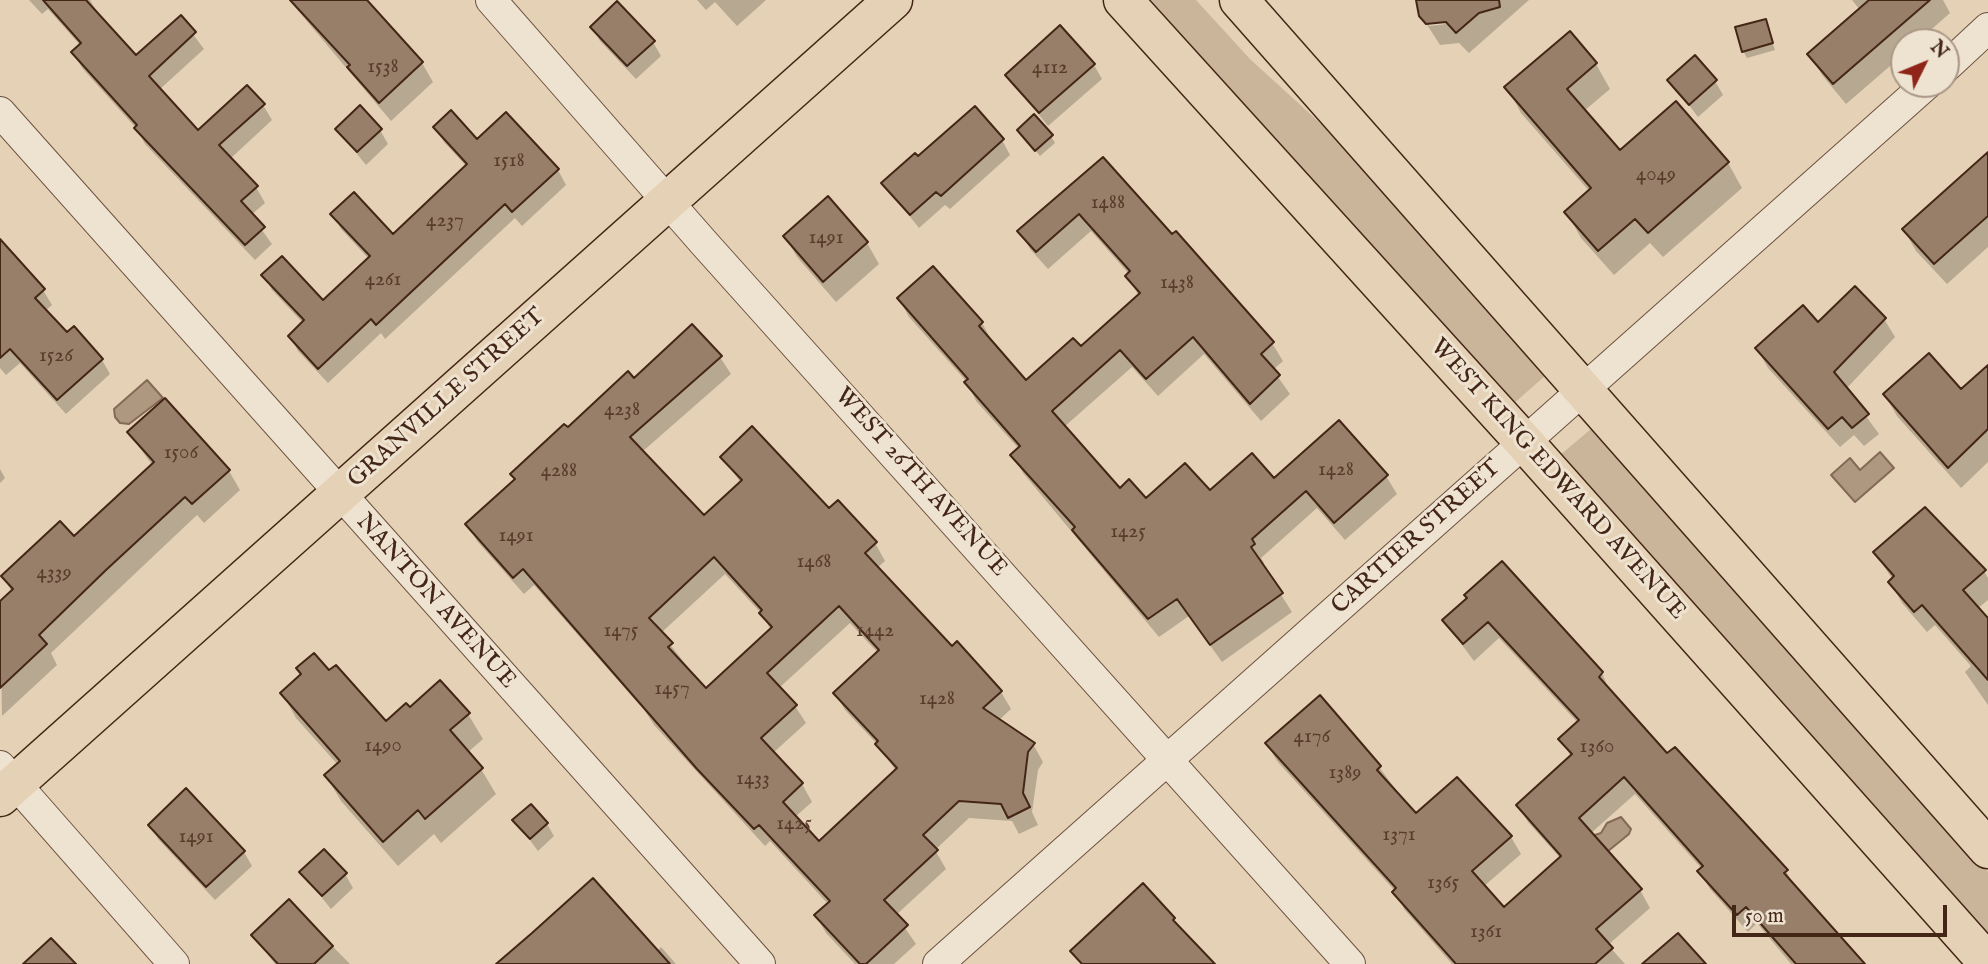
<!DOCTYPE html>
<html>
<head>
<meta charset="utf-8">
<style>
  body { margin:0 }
  #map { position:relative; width:1988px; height:964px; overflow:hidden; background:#e5d2b6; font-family:"IM FELL English",serif }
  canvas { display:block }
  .north { position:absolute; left:1890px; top:28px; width:70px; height:70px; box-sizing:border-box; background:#eee2d0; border:2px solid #aa9786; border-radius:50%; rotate:47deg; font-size:19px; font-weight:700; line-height:28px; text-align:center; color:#442617 }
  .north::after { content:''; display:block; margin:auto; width:24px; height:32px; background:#8f2418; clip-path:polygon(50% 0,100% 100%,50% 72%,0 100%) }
  .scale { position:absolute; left:1732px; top:905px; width:215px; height:32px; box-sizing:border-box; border:4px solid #442617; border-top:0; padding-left:9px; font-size:21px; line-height:24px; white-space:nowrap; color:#442617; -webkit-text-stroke:5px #eee2d0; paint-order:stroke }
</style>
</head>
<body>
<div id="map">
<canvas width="1988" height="964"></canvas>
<div class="north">N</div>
<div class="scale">50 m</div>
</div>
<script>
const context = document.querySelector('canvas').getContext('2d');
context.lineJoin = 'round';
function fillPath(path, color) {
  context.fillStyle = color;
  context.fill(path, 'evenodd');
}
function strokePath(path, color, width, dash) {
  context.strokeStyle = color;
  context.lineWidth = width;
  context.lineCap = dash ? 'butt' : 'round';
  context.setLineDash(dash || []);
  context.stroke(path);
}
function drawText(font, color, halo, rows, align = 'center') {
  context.font = font + ' "IM FELL English",serif';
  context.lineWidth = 6;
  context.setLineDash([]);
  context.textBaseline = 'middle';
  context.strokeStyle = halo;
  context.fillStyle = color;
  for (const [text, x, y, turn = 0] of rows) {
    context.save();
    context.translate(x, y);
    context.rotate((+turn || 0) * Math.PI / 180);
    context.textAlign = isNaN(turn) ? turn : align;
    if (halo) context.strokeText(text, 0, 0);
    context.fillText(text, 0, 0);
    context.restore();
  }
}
fillPath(new Path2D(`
  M 1151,0 L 1196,0 L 1250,59 L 1330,132 L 1545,376 L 1512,405 Z
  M 1591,429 L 1988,872 L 1988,942 L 1559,456 Z`), '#cab59b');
const water = new Path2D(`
  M 147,380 L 163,398 L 129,424 L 120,423 L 115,417 L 114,409 Z
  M 1880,452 L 1894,468 L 1855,502 L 1831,475 L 1850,458 L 1860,470 Z
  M 1621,817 L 1631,829 L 1629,834 L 1602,856 L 1589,837 L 1601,833 L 1607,823 Z`);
fillPath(water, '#ae9880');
strokePath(water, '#846a56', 2);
fillPath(new Path2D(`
  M 29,0 L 90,0 L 100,17 L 136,58 L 180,17 L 204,49 L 159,90 L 198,133 L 263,105 L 272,120 L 230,159 L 256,187 L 265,203 L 251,215 L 272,244 L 255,260 L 145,144 L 136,128 L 82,68 L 73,52 L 80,45 L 48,9 L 42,14 Z
  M 289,0 L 364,0 L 422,63 L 433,82 L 391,121 Z
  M 697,0 L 766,0 L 737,26 L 715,2 L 706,10 Z
  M 1420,0 L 1529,0 L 1469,53 L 1459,43 L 1440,45 L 1421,15 ZM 1454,19 L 1455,23 L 1429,26 L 1429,22 Z
  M 1852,0 L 1943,0 L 1950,13 L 1917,42 L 1904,42 L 1904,54 L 1846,104 L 1822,75 L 1810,54 L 1860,10 Z
  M 1765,21 L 1775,50 L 1747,58 L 1743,51 Z
  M 592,27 L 653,42 L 661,56 L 636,79 L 600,41 Z
  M 1596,64 L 1610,89 L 1584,111 L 1619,153 L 1728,163 L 1742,188 L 1663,257 L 1650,243 L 1614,275 L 1581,238 L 1567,213 L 1590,192 L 1521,113 L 1507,87 Z
  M 1094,65 L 1102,79 L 1048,126 L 1007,75 Z
  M 1670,80 L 1715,81 L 1723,95 L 1698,117 Z
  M 435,127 L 558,170 L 566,185 L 522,226 L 515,218 L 385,339 L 381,333 L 328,383 L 298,351 L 290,336 L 303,323 L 272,290 L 264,275 L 323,302 L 369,259 L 341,229 L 333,214 L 393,236 L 467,167 L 444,142 Z
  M 337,129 L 380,130 L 388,144 L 366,165 Z
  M 1019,130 L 1051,136 L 1055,143 L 1040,156 Z
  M 1002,140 L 1010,155 L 950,209 L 945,205 L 919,228 L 883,183 L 918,159 Z
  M 1103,159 L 1272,343 L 1283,361 L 1273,370 L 1290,394 L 1261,421 L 1204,354 L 1158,396 L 1132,367 L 1064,427 L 1119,490 L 1145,501 L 1274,480 L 1386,476 L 1397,494 L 1345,540 L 1317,508 L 1261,558 L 1264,563 L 1262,565 L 1292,612 L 1222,662 L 1189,616 L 1159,637 L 1023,473 L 1013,455 L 1019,449 L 976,401 L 967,382 L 909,317 L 899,299 L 933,269 L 982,323 L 992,341 L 1026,383 L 1080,349 L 1139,296 L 1127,276 L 1129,274 L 1091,231 L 1048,269 L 1030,249 L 1020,231 Z
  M 1988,169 L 1988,247 L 1947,284 L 1916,251 L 1904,230 Z
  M 828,198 L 867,243 L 879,264 L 836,302 L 797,257 L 785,236 Z
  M 0,243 L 43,290 L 52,305 L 45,311 L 67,335 L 102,360 L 110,374 L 66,414 L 20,363 L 6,375 L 0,368 Z
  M 1884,319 L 1895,337 L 1846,389 L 1879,434 L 1864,446 L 1854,435 L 1840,447 L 1768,368 L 1757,349 L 1818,324 Z
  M 720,357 L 731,374 L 642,452 L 704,518 L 741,483 L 722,457 L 829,511 L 875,543 L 885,561 L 877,568 L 952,648 L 1001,692 L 1011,709 L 998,721 L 1033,744 L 1043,762 L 1038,770 L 1032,812 L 1038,825 L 1019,834 L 1012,821 L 969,818 L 935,850 L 946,869 L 896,915 L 916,944 L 894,964 L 855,964 L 826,933 L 816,916 L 828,904 L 770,841 L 765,846 L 654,725 L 645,711 L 534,585 L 524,594 L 477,541 L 467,524 L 516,480 L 512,474 L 634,380 ZM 725,574 L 760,612 L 771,630 L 706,690 L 661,633 ZM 850,623 L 878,653 L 835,693 L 845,710 L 878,745 L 896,771 L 819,843 L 795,817 L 812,802 L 802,784 L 773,753 L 806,723 L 795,706 L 779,688 Z
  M 1988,385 L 1988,462 L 1961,488 L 1897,416 L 1885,395 L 1961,391 Z
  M 129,433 L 229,471 L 240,490 L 204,523 L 197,515 L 51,653 L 57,665 L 2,716 L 0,604 L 12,592 L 3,577 L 74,539 L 153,466 Z
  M 0,469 L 5,478 L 0,483 Z
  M 1875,553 L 1984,571 L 1988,578 L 1988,600 L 1977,609 L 1988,631 L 1988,705 L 1965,672 L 1971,666 L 1935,625 L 1927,632 L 1902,603 L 1890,582 L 1893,580 Z
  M 1502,563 L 1602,673 L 1610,692 L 1667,756 L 1786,871 L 1796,889 L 1864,964 L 1791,964 L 1757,923 L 1748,932 L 1710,889 L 1700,872 L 1702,869 L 1635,794 L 1590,834 L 1640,890 L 1650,908 L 1608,945 L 1625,964 L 1452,964 L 1404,909 L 1395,891 L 1277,761 L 1267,744 L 1379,767 L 1415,815 L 1511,837 L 1521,854 L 1483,887 L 1503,910 L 1561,859 L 1528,822 L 1518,805 L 1571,757 L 1561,739 L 1578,723 L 1499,638 L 1474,661 L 1444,621 Z
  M 329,673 L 386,723 L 409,709 L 468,714 L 483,739 L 467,753 L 481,769 L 496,794 L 441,843 L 434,834 L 398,866 L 341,801 L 326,776 L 338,765 L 296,718 L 282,693 Z
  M 186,791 L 244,852 L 252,866 L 215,900 L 158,839 L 150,825 Z
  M 515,820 L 547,824 L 554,836 L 538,851 Z
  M 301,872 L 345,874 L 353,888 L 331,909 Z
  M 289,902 L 350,964 L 275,964 L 253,935 Z
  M 661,947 L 676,964 L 515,964 L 656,952 Z`), '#0003');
const building = new Path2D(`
  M 43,0 L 86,0 L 136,55 L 181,15 L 196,32 L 149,76 L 198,130 L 247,85 L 265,104 L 219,145 L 258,186 L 241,201 L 265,227 L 245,245 L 134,128 L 137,125 L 71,52 L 81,43 Z
  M 290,0 L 367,0 L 423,62 L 379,103 L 347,67 L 350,65 Z
  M 1416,0 L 1499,0 L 1500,7 L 1479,13 L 1456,33 L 1446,22 L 1426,24 L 1419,16 Z
  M 1869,0 L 1930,0 L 1833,84 L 1807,54 Z
  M 617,1 L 655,41 L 627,66 L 590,27 Z
  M 1766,19 L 1773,43 L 1742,52 L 1735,27 Z
  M 1060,25 L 1095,64 L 1039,113 L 1005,75 Z
  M 1570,31 L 1597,63 L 1567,89 L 1620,150 L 1676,101 L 1729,162 L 1648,233 L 1635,219 L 1598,251 L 1564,212 L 1591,188 L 1504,87 Z
  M 1695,55 L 1717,80 L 1689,105 L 1667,80 Z
  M 360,105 L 382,129 L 357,152 L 335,129 Z
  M 975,106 L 1004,139 L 941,196 L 936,192 L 910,215 L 881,183 L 915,153 L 918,156 Z
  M 451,110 L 477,139 L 506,112 L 559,169 L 512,212 L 505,204 L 376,325 L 371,319 L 318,369 L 288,336 L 304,320 L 261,275 L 282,256 L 323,300 L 370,256 L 330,214 L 354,192 L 393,234 L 467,164 L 433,127 Z
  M 1034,114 L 1053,135 L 1035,151 L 1017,130 Z
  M 1988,152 L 1988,216 L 1934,264 L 1902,229 Z
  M 1103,157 L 1172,234 L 1176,231 L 1274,342 L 1261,354 L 1280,375 L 1250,404 L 1193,337 L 1146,379 L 1120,350 L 1052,411 L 1120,488 L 1129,479 L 1146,498 L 1185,463 L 1210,490 L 1252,453 L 1274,478 L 1339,420 L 1388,475 L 1334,523 L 1306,491 L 1252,539 L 1255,544 L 1251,547 L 1283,593 L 1210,645 L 1177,599 L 1148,619 L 1072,530 L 1075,527 L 1010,455 L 1020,446 L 964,382 L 968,379 L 897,298 L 933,266 L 983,322 L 979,326 L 1026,380 L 1073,338 L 1081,346 L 1140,293 L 1125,276 L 1130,271 L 1079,214 L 1036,252 L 1017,231 Z
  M 828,196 L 868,242 L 823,282 L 783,236 Z
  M 0,239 L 45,289 L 35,298 L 67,332 L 74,326 L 103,359 L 57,400 L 10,349 L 0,358 Z
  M 1855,286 L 1886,318 L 1834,372 L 1869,414 L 1852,428 L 1842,417 L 1828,429 L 1755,348 L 1803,305 L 1818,322 Z
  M 692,324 L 722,356 L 630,437 L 704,515 L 742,480 L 720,457 L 752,426 L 829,508 L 838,500 L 877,542 L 865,553 L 952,646 L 957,641 L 1002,691 L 983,708 L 1035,743 L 1028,752 L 1023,793 L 1030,807 L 1008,818 L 1001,804 L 959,801 L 923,835 L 938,850 L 884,900 L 908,925 L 866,964 L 860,964 L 814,915 L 830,901 L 759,825 L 754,829 L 697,769 L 523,569 L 513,578 L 465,524 L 515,479 L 510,474 L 564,424 L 568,427 L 628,371 L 634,378 ZM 714,557 L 762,610 L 759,613 L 772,627 L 706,688 L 668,647 L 673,643 L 649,618 ZM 839,606 L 879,650 L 833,693 L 878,741 L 875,744 L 897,768 L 819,841 L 783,802 L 803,783 L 761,738 L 797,705 L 767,673 Z
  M 1929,353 L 1961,389 L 1988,365 L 1988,429 L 1948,468 L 1883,394 Z
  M 165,398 L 230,470 L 192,504 L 185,497 L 106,570 L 39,635 L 47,644 L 0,688 L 0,601 L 13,589 L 1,576 L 60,521 L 74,536 L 154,462 L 127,432 Z
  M 1925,507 L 1986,570 L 1963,590 L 1988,618 L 1988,680 L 1922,605 L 1914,612 L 1888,582 L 1894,576 L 1873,552 Z
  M 1502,561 L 1603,672 L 1599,677 L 1667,753 L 1675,747 L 1788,870 L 1784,873 L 1865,964 L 1796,964 L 1746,907 L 1737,915 L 1697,871 L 1703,866 L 1624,777 L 1579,818 L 1642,889 L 1596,929 L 1613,948 L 1595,964 L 1456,964 L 1392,892 L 1396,888 L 1265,743 L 1320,695 L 1381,766 L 1377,770 L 1416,813 L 1457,777 L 1512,836 L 1472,871 L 1504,907 L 1561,856 L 1516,805 L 1572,754 L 1558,739 L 1579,720 L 1488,622 L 1463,644 L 1442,620 L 1467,598 L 1464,595 Z
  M 314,653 L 329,670 L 336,665 L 386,721 L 406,703 L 410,707 L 440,680 L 470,713 L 450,730 L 483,768 L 425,819 L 418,810 L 383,842 L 324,775 L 340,761 L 280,693 L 301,674 L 296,668 Z
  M 186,788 L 245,851 L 206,887 L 148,825 Z
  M 531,804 L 548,823 L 530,839 L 512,820 Z
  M 324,849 L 347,873 L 322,896 L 299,872 Z
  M 593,878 L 670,964 L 496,964 L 532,933 Z
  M 1143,883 L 1175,918 L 1173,920 L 1215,964 L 1082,964 L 1070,951 Z
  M 289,899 L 333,946 L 314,964 L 278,964 L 251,935 Z
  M 1678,933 L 1706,964 L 1642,964 Z
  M 51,938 L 76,964 L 23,964 Z`);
fillPath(building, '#987f6a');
strokePath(building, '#442617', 2);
const minor = new Path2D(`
  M 491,0 L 704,243 L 1350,964
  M 1946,67 L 1988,28
  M 0,112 L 760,964
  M 0,766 L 174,964
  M 938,964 L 1927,84`);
const major = new Path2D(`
  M 1123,0 L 1524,442 L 1988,963
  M 1239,0 L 1988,849`);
const highway = new Path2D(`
  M 0,797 L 893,0`);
strokePath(minor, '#6c513f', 32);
strokePath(major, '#442617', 41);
strokePath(highway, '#442617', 41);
strokePath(minor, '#eee2d0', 30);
strokePath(major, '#e5d2b6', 38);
strokePath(highway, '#e5d2b6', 38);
drawText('21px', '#593c2c', null, [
  ["1538",383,68],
  ["4112",1050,69],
  ["1518",509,162],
  ["4049",1656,176],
  ["1488",1108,204],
  ["4237",445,222],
  ["1491",826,239],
  ["4261",383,281],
  ["1438",1177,284],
  ["1526",56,357],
  ["4238",622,411],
  ["1506",181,454],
  ["1428",1336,471],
  ["4288",559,472],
  ["1425",1128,533],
  ["1491",516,537],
  ["1468",814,563],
  ["4339",54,574],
  ["1475",621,632],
  ["1442",875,632],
  ["1457",672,690],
  ["1428",937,700],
  ["4176",1312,738],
  ["1490",383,747],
  ["1360",1597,748],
  ["1389",1345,774],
  ["1433",753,780],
  ["1425",794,825],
  ["1371",1399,836],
  ["1491",196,838],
  ["1365",1443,884],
  ["1361",1486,933]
]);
drawText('24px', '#442617', '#eee2d0', [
  ["GRANVILLE STREET",447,399,-42],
  ["WEST KING EDWARD AVENUE",1557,480,48],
  ["WEST 26TH AVENUE",920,483,48],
  ["CARTIER STREET",1417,538,-42],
  ["NANTON AVENUE",435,602,48]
]);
</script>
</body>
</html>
